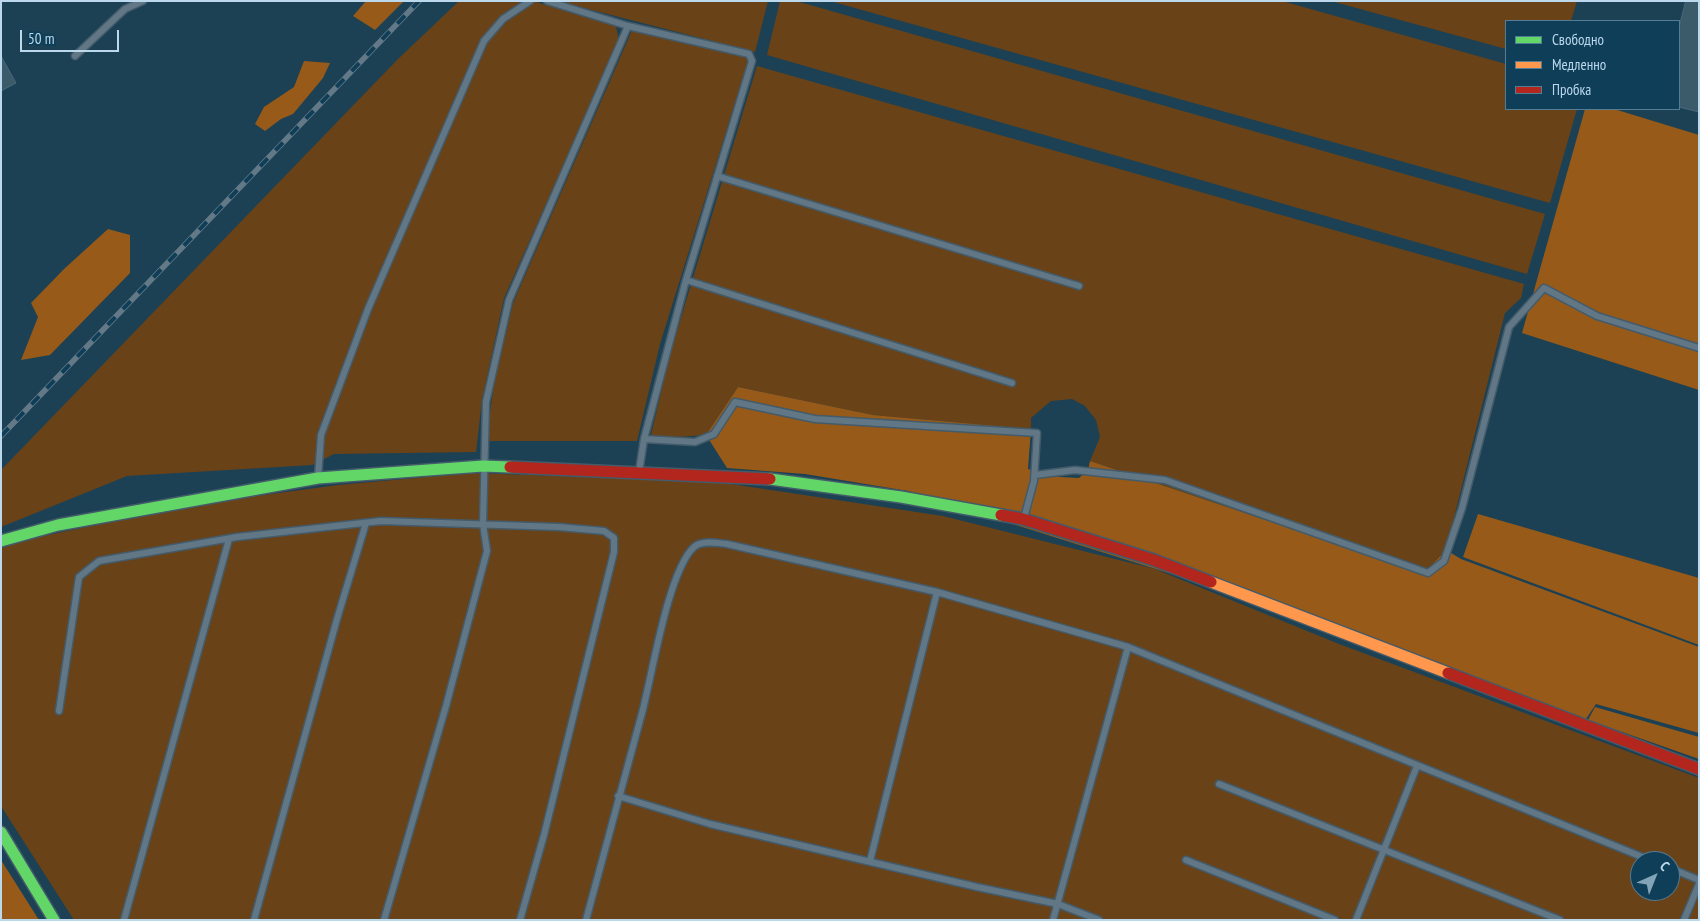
<!DOCTYPE html>
<html>
<head>
<meta charset="utf-8">
<style>
  body { margin:0 }
  #map { position:relative; width:1700px; height:921px; overflow:hidden; background:#1c4154; font-family:"PT Sans Narrow",sans-serif }
  canvas { display:block }
  .frame { position:absolute; inset:0; border:2px solid #bbd8ed; pointer-events:none }
  .legend { position:absolute; left:1505px; top:20px; width:175px; height:90px; box-sizing:border-box; background:#0f3e58; border:1px solid #547c94; margin:0; padding:6px 9px; list-style:none; font-size:15px; color:#bbd8ed }
  .legend li { display:flex; align-items:center; gap:10px; height:25px }
  .legend b { width:25px; border:1px solid #547c94 }
  .north { position:absolute; left:1630px; top:851px; width:50px; height:50px; box-sizing:border-box; background:#0f3e58; border:1px solid #547c94; border-radius:50%; rotate:44deg; font-size:14px; font-weight:700; line-height:20px; text-align:center; color:#bbd8ed }
  .north::after { content:''; display:block; margin:auto; width:18px; height:22px; background:#83a3b7; clip-path:polygon(50% 0,100% 100%,50% 72%,0 100%) }
  .scale { position:absolute; left:20px; top:30px; width:99px; height:22px; box-sizing:border-box; border:2px solid #bbd8ed; border-top:0; padding-left:6px; font-size:15px; line-height:18px; white-space:nowrap; color:#bbd8ed; -webkit-text-stroke:4px #0f3e58; paint-order:stroke }
</style>
</head>
<body>
<div id="map">
<canvas width="1700" height="921"></canvas>
<div class="frame"></div>
<ul class="legend">
<li><b style="height:6px;background:#63d668"></b>Свободно</li>
<li><b style="height:6px;background:#ff974d"></b>Медленно</li>
<li><b style="height:6px;background:#b3261e"></b>Пробка</li>
</ul>
<div class="north">С</div>
<div class="scale">50 m</div>
</div>
<script>
const context = document.querySelector('canvas').getContext('2d');
context.lineJoin = 'round';
function fillPath(path, color) {
  context.fillStyle = color;
  context.fill(path, 'evenodd');
}
function strokePath(path, color, width, dash) {
  context.strokeStyle = color;
  context.lineWidth = width;
  context.lineCap = dash ? 'butt' : 'round';
  context.setLineDash(dash || []);
  context.stroke(path);
}
fillPath(new Path2D(`
  M 459,1 L 533,1 L 616,26 L 619,41 L 504,298 L 482,400 L 476,452 L 334,454 L 312,465 L 127,476 L 1,527 L 1,470 L 397,60 Z
  M 557,1 L 768,1 L 755,52 Z
  M 780,1 L 796,1 L 1545,214 L 1527,274 L 767,55 Z
  M 830,1 L 1282,1 L 1506,64 L 1506,109 L 1577,109 L 1550,203 Z
  M 1331,1 L 1577,1 L 1571,21 L 1506,21 L 1506,49 Z
  M 633,28 L 749,58 L 660,344 L 637,441 L 486,441 L 494,384 L 513,303 Z
  M 757,66 L 1524,284 L 1521,298 L 1505,313 L 1446,550 L 1424,573 L 1090,461 L 1100,437 L 1096,420 L 1085,406 L 1072,399 L 1051,401 L 1031,418 L 1031,429 L 873,415 L 738,387 L 706,435 L 650,439 L 670,354 Z
  M 471,473 L 711,481 L 943,516 L 1155,569 L 1339,644 L 1699,778 L 1699,920 L 74,920 L 1,806 L 1,548 L 24,540 L 197,504 L 338,485 ZM 1640,861 L 1670,861 L 1670,891 L 1640,891 Z`), '#6a4217');
fillPath(new Path2D(`
  M 366,1 L 404,1 L 375,30 L 353,16 Z
  M 304,61 L 330,63 L 323,78 L 293,114 L 281,119 L 265,131 L 255,124 L 264,107 L 294,87 Z
  M 1585,109 L 1614,109 L 1699,135 L 1699,390 L 1522,333 Z
  M 108,229 L 130,235 L 130,273 L 50,355 L 21,360 L 38,317 L 31,303 L 64,269 Z
  M 738,387 L 873,415 L 1031,429 L 1028,469 L 1060,477 L 1079,478 L 1088,470 L 1090,461 L 1424,573 L 1446,550 L 1461,559 L 1699,647 L 1699,733 L 1596,704 L 1586,719 L 1359,633 L 908,491 L 805,474 L 727,468 L 706,435 Z
  M 1478,514 L 1699,578 L 1699,645 L 1463,557 Z
  M 1595,707 L 1699,737 L 1699,759 L 1588,720 Z
  M 1,860 L 39,920 L 1,920 Z`), '#975a18');
const building = new Path2D(`
  M 1686,1 L 1699,1 L 1699,112 L 1679,107 L 1679,28 Z
  M 1,56 L 16,83 L 1,91 Z`);
fillPath(building, '#3b5b6b');
strokePath(building, '#4b6878', 1);
const lane = new Path2D(`
  M 547,1 L 628,26 L 749,54 L 752,61 L 686,280 L 644,439 L 639,472
  M 75,56 L 125,9 L 143,1
  M 717,176 L 1079,286
  M 686,280 L 1012,383
  M 644,439 L 695,442 L 714,434 L 735,402 L 815,419 L 1037,433 L 1034,481 L 1024,518
  M 1035,475 L 1075,470 L 1165,480 L 1428,573 L 1444,561 L 1462,508 L 1509,327 L 1544,288 L 1597,316 L 1699,348
  M 318,478 L 321,435 L 368,309 L 484,41 L 503,19 L 530,1
  M 59,711 L 79,577 L 99,561 L 237,537 L 381,521 L 559,527 L 604,531 L 614,538 L 614,552 L 544,835 L 520,920
  M 1219,784 L 1560,920
  M 618,796 L 710,824 L 977,887 L 1058,904 L 1099,920
  M 1186,860 L 1335,920
  M 870,861 L 937,592
  M 1670,868 L 1699,880
  M 124,920 L 229,539
  M 254,920 L 337,619 L 366,523
  M 384,920 L 446,706 L 487,551 L 483,524 L 486,402 L 509,300 L 628,26
  M 586,920 C 605,851 624,782 642,713 C 652,676 668,571 694,547 C 702,540 718,543 727,544 L 937,592 L 1128,647 L 1652,861
  M 1053,920 L 1128,647
  M 1356,920 L 1417,766
  M 1684,920 L 1699,884`);
const fast = new Path2D(`
  M 770,479 L 901,497 L 1001,515
  M 1,541 L 58,525 L 318,478 L 483,466 L 510,467
  M 1,832 L 54,920`);
const slow = new Path2D(`
  M 1211,582 L 1448,673`);
const jam = new Path2D(`
  M 510,467 L 770,479
  M 1001,515 L 1023,519 L 1154,560 L 1211,582
  M 1448,673 L 1699,769`);
strokePath(lane, '#435b6a', 9);
strokePath(fast, '#435b6a', 14);
strokePath(slow, '#435b6a', 14);
strokePath(jam, '#435b6a', 14);
strokePath(lane, '#617785', 6);
strokePath(fast, '#63d668', 11);
strokePath(slow, '#ff974d', 11);
strokePath(jam, '#b3261e', 11);
const rail = new Path2D(`
  M 1,436 L 419,1`);
strokePath(rail, '#637987', 5.5);
strokePath(rail, '#0f3e58', 4, [11]);
</script>
</body>
</html>
